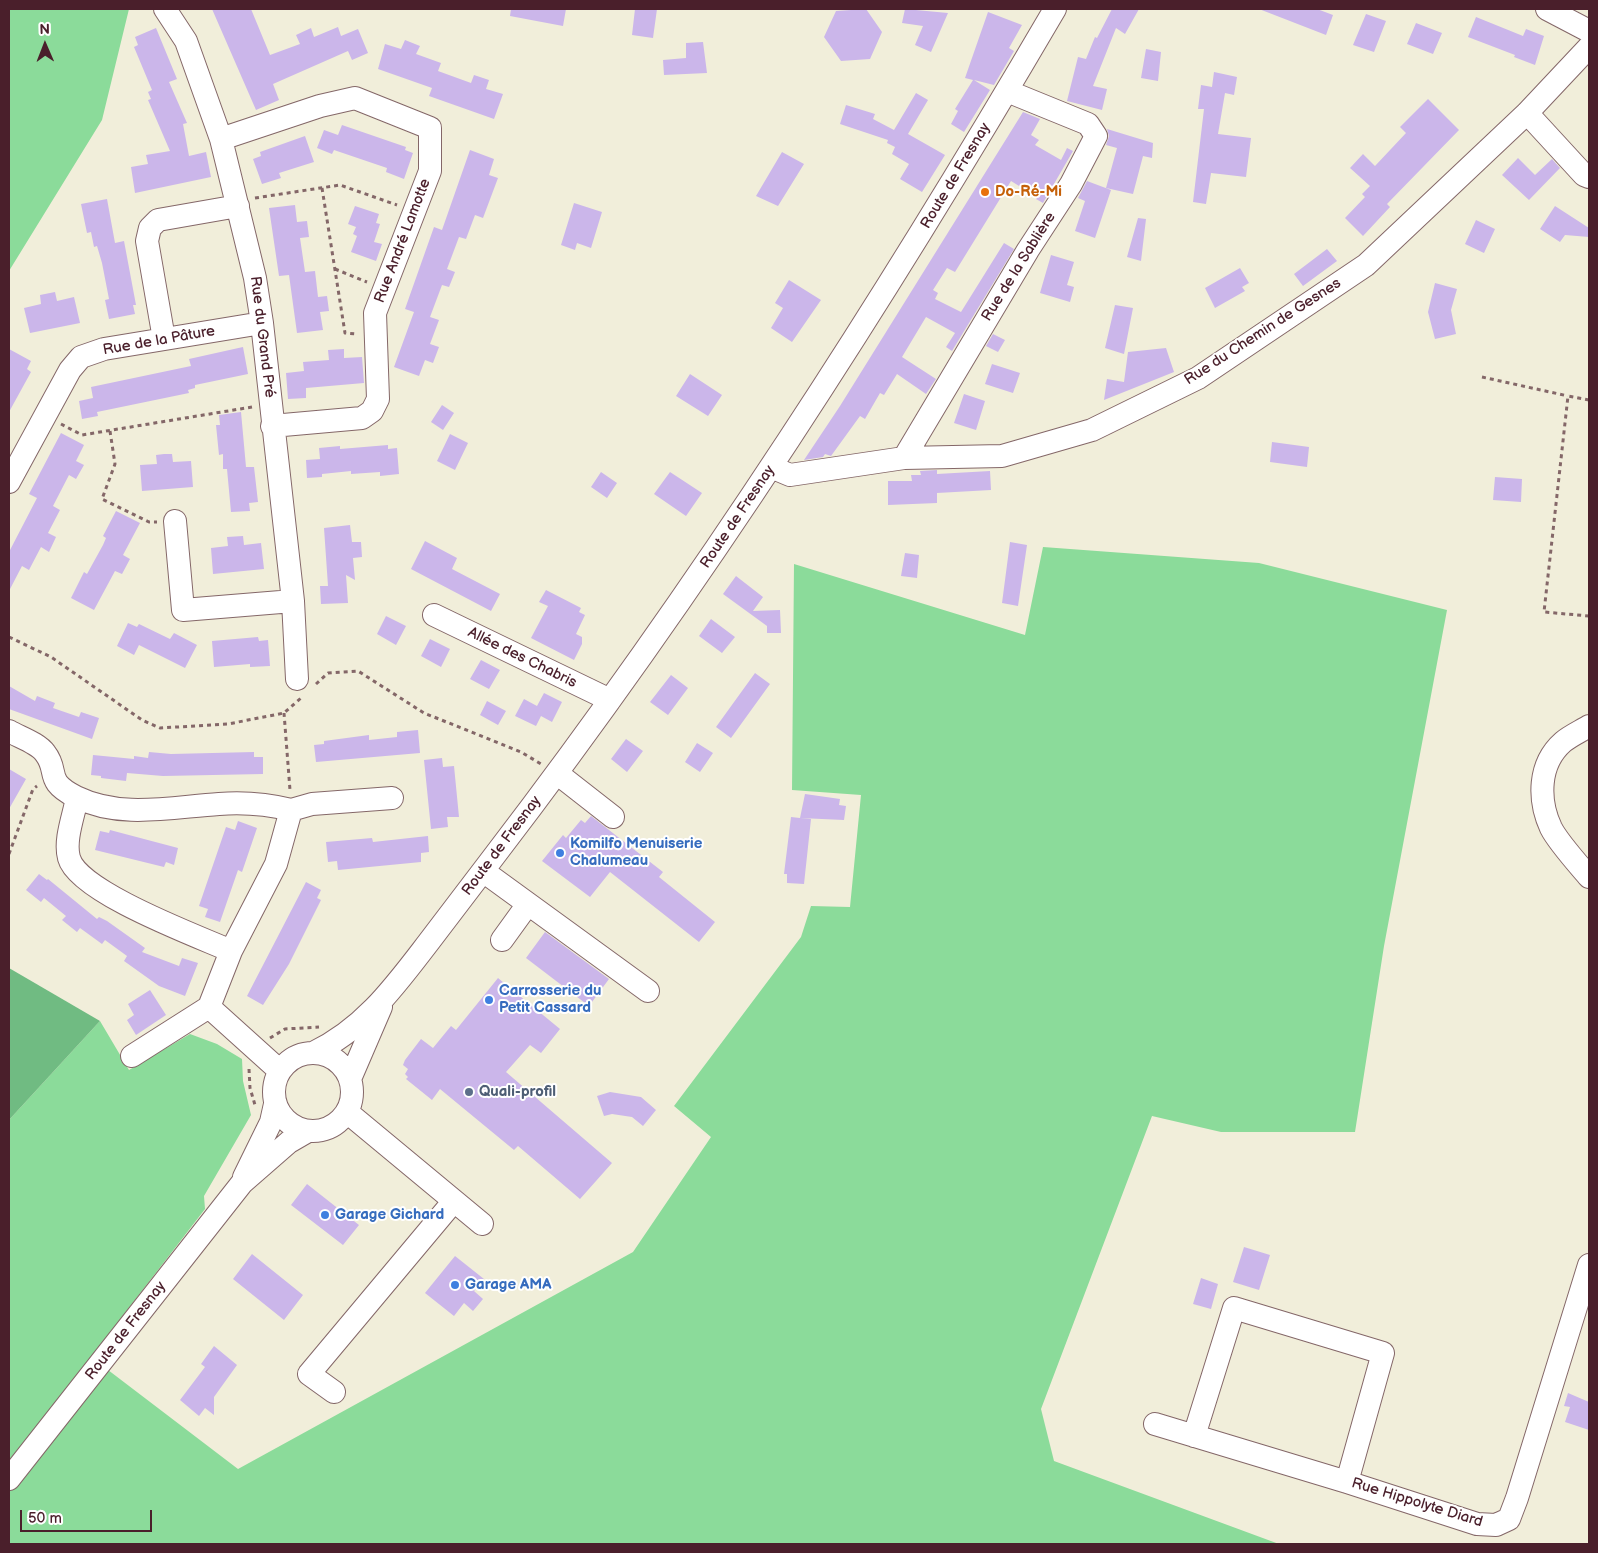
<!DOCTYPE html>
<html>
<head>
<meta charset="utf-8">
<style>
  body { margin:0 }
  #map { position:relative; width:1598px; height:1553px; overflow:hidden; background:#f1eeda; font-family:"Balsamiq Sans",sans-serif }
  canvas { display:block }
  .frame { position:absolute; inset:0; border:10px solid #4a1f2b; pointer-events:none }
  .north { position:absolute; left:20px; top:20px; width:50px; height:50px; -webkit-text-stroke:4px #fff; paint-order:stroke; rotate:359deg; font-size:14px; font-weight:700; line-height:20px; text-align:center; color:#4a1f2b }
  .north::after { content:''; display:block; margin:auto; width:18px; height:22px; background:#4a1f2b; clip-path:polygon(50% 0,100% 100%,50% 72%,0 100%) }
  .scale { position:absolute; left:20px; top:1510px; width:132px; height:22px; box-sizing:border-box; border:2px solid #4a1f2b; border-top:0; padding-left:6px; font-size:15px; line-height:18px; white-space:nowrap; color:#4a1f2b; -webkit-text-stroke:4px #fff; paint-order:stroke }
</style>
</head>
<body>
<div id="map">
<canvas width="1598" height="1553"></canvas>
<div class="frame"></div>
<div class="north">N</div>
<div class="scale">50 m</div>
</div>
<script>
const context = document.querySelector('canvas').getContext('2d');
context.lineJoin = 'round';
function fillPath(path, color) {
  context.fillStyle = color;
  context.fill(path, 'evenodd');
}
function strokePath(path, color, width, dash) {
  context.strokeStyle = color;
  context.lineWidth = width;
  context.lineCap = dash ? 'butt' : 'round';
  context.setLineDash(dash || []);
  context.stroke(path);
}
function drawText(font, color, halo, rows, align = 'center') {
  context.font = font + ' "Balsamiq Sans",sans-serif';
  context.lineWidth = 4;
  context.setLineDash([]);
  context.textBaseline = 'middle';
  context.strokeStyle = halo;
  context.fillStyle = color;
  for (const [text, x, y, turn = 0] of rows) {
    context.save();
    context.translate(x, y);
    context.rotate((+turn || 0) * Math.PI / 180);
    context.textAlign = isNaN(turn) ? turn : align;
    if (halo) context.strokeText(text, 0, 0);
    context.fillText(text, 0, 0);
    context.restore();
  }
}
fillPath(new Path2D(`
  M 9,9 L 129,9 L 102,120 L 9,271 Z
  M 1043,547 L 1259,563 L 1447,610 L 1384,946 L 1355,1132 L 1221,1132 L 1152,1116 L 1041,1409 L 1054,1461 L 1279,1544 L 9,1544 L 9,1120 L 100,1021 L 129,1070 L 190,1034 L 217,1044 L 242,1059 L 243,1081 L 251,1115 L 204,1196 L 205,1209 L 91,1357 L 238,1469 L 633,1252 L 711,1137 L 674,1106 L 801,937 L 811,906 L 850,907 L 861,795 L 792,790 L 794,564 L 1025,635 Z`), '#8bdb9a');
fillPath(new Path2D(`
  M 9,968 L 100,1021 L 9,1120 Z`), '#70bb82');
fillPath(new Path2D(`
  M 212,9 L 251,9 L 270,55 L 300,44 L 296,35 L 311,28 L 314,37 L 338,27 L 341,36 L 358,29 L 368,53 L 352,60 L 348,51 L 273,84 L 279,100 L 256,110 Z
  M 511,9 L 566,9 L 563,26 L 510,16 Z
  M 635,9 L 657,9 L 653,38 L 632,35 Z
  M 866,9 L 882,32 L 870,59 L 841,61 L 824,37 L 836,11 Z
  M 905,9 L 948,13 L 931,52 L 915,45 L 923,26 L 902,23 Z
  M 1112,9 L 1139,9 L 1125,34 L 1116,28 L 1093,86 L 1107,89 L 1102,110 L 1067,101 L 1078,57 L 1086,59 L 1095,37 L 1097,38 Z
  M 1259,9 L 1317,9 L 1333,15 L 1326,35 Z
  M 988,12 L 1022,25 L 1009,48 L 1014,51 L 994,85 L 974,80 L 990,90 L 964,132 L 951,124 L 958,111 L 955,109 L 973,80 L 965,78 Z
  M 1366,14 L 1386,21 L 1374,52 L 1353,45 Z
  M 1476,17 L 1523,36 L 1526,29 L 1544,36 L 1535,65 L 1514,57 L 1515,55 L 1468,37 Z
  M 1416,23 L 1442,33 L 1433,54 L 1407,44 Z
  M 156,28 L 177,79 L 169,82 L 187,123 L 183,124 L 189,156 L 206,152 L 211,177 L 135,193 L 131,167 L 148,164 L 146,155 L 170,151 L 148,100 L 151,99 L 148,92 L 152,90 L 134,47 L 138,45 L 135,37 Z
  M 405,40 L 420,46 L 416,54 L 441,63 L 438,71 L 471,83 L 474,75 L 489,80 L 486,89 L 503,94 L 494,119 L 429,96 L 432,88 L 378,69 L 385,44 L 401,49 Z
  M 703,42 L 707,73 L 664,75 L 663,60 L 686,58 L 686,43 Z
  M 1146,49 L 1161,52 L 1158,81 L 1141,78 Z
  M 1214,72 L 1237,77 L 1234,95 L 1225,93 L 1218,134 L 1251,138 L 1246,177 L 1211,173 L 1206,204 L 1193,202 L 1204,109 L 1198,109 L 1201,85 L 1212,87 Z
  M 916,93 L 928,100 L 908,134 L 945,155 L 922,192 L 900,179 L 909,164 L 892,154 L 895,147 L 887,143 L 888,140 L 840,124 L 846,105 L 875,114 L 873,119 L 894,130 Z
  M 1428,99 L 1459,130 L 1387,204 L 1390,207 L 1363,236 L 1345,218 L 1365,197 L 1362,194 L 1370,186 L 1350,168 L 1363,154 L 1375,166 L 1406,133 L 1400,127 Z
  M 1023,112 L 1040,119 L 1031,135 L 1039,140 L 1035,145 L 1061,160 L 1067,148 L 1073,151 L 1043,203 L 1036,199 L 1037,197 L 1011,181 L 955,272 L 947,268 L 933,290 L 938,293 L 935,299 L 961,312 L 1004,243 L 1014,249 L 952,351 L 946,347 L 955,333 L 926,317 L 902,357 L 936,379 L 926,394 L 897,374 L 884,395 L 880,393 L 865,419 L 860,416 L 831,456 L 825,454 L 823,457 L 804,460 L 840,406 Z
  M 342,125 L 406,147 L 405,150 L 413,153 L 404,179 L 386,172 L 387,168 L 334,150 L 332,154 L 317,148 L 324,130 L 338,135 Z
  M 1107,129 L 1153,143 L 1152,158 L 1143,156 L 1133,194 L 1106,188 L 1117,148 L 1106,145 L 1109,136 Z
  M 305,136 L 314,162 L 279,173 L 281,178 L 262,184 L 253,159 L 261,156 L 260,152 Z
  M 470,150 L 494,159 L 489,175 L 498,178 L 483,218 L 475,215 L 466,239 L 459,237 L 447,269 L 455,272 L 449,287 L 442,285 L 430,317 L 439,320 L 430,344 L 439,347 L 433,363 L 425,360 L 419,376 L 394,367 L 414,312 L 405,309 L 434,227 L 442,230 Z
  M 782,152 L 804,164 L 778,206 L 756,196 Z
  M 1518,158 L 1535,175 L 1552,159 L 1560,168 L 1529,200 L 1502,175 Z
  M 1087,181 L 1111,190 L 1095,238 L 1075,231 L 1085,201 L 1078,198 Z
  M 107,199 L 115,243 L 124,241 L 136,305 L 133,305 L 135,314 L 109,319 L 105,300 L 109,299 L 102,263 L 97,246 L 94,247 L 91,232 L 87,233 L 81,204 Z
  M 574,203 L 602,212 L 591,248 L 577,243 L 575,250 L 561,245 Z
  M 295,205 L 297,222 L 307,221 L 309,237 L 300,238 L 305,272 L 315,271 L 318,297 L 327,296 L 329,311 L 320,312 L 323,330 L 297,333 L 289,275 L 279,276 L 269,208 Z
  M 355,206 L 379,214 L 376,223 L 380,224 L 374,242 L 382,244 L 376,261 L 351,252 L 357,236 L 353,234 L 356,227 L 348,224 Z
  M 1555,206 L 1589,228 L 1589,237 L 1565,235 L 1560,242 L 1540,229 Z
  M 1138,218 L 1146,219 L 1141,261 L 1127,257 Z
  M 1476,220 L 1495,229 L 1484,253 L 1465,244 Z
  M 1327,249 L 1337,261 L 1303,286 L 1294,274 Z
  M 1051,255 L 1074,262 L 1067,285 L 1074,287 L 1070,302 L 1040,293 Z
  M 1240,268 L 1249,283 L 1242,287 L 1245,291 L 1215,308 L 1205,288 Z
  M 789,280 L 821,300 L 792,342 L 771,328 L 783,308 L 775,303 Z
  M 1435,283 L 1457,289 L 1451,310 L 1456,334 L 1435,339 L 1428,312 Z
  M 55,292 L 57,301 L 74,297 L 80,323 L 30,333 L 24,308 L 41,304 L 40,295 Z
  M 1115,305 L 1133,308 L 1124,354 L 1105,348 Z
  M 993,334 L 1005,340 L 998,352 L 986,346 Z
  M 243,347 L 248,374 L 195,385 L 195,388 L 188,390 L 189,393 L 97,412 L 98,416 L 82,419 L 79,401 L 93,398 L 91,387 L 191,366 L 189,359 Z
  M 1166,348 L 1174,372 L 1104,400 L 1107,379 L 1124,382 L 1128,352 Z
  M 9,349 L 31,361 L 27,369 L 31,372 L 9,412 Z
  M 344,349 L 344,358 L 362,357 L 364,383 L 306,388 L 306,398 L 288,399 L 286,373 L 304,371 L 303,362 L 329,360 L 328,350 Z
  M 992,364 L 1020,373 L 1013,393 L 985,384 Z
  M 690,374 L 722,395 L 708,416 L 676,396 Z
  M 964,394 L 985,401 L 976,430 L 954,423 Z
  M 442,405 L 454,413 L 443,430 L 431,422 Z
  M 241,412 L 246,467 L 254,467 L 258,502 L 249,503 L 250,511 L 231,512 L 227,469 L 223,469 L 223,454 L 219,455 L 216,425 L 220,425 L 219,415 Z
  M 61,433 L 84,445 L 76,461 L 84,465 L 76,479 L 69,475 L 53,506 L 60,510 L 48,533 L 56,537 L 49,552 L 41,547 L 29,570 L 22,566 L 9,591 L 9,552 L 37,498 L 29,494 Z
  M 450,434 L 468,443 L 455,470 L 437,461 Z
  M 1272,442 L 1309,447 L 1307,467 L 1270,462 Z
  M 388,445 L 388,449 L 397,448 L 399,474 L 380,476 L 380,472 L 351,474 L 351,471 L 322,474 L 322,477 L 307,478 L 306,460 L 320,459 L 319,448 L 340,446 L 340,449 Z
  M 164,454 L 172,454 L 173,462 L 191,461 L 193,487 L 142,491 L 140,465 L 157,464 L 156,455 Z
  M 937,470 L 937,474 L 990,471 L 991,490 L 937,493 L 937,503 L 888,505 L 888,481 L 912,481 L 911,475 L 921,475 L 920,471 Z
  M 601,472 L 617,483 L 607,498 L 591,487 Z
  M 670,472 L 702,493 L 686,516 L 654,494 Z
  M 1495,477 L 1522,479 L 1521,502 L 1493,500 Z
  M 116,511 L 140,523 L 123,555 L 130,559 L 122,574 L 115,571 L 94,610 L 71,598 L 84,572 L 87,574 L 103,545 L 106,538 L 103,536 Z
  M 350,525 L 352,542 L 361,542 L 362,557 L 353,558 L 355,580 L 346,575 L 348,603 L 321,604 L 320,586 L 328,586 L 324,528 Z
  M 243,536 L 244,545 L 261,543 L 264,569 L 213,574 L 211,548 L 228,546 L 227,537 Z
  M 425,541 L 457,558 L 452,569 L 500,594 L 491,611 L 411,569 Z
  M 1010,542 L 1027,545 L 1018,606 L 1002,603 Z
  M 905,553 L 919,555 L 917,578 L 901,576 Z
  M 736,576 L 763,597 L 753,611 L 780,610 L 781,633 L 767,633 L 767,626 L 723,594 Z
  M 546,590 L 581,608 L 579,612 L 585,615 L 576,634 L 582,637 L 582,644 L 574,660 L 531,638 L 548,606 L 539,602 Z
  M 386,616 L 406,626 L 396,645 L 377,634 Z
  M 711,619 L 735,637 L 722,653 L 699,636 Z
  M 128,623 L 137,627 L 139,624 L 170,639 L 174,633 L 197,645 L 185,668 L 139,645 L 134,655 L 117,646 Z
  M 258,637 L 259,641 L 268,640 L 270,666 L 250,667 L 250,664 L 214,667 L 212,641 Z
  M 430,639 L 450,649 L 441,667 L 421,656 Z
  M 481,660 L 500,670 L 489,689 L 470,679 Z
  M 755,673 L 770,684 L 731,738 L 716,727 Z
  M 671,675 L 688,688 L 668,715 L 650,702 Z
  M 9,686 L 35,701 L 37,696 L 55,703 L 53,708 L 79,717 L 81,712 L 99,718 L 92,739 L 9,709 Z
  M 544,693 L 562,702 L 552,722 L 541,716 L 536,726 L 515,716 L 524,699 L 537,706 Z
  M 487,701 L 506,711 L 498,725 L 480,715 Z
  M 418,730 L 420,753 L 316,762 L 314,745 L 324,744 L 324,741 L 369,735 L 369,740 L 397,737 L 397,732 Z
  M 626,739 L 643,751 L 627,772 L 611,759 Z
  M 697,743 L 713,753 L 700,772 L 685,762 Z
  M 149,752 L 171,754 L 254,752 L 254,757 L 263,757 L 263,774 L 163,776 L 127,773 L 126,781 L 101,778 L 101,776 L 91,775 L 93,755 L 134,759 L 134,756 L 148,758 Z
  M 442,758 L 443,767 L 454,766 L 459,817 L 447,817 L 448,827 L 431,829 L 424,760 Z
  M 9,769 L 26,779 L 9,809 Z
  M 805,794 L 840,799 L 839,805 L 846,806 L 844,820 L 800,818 L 811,819 L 804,884 L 787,883 L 787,874 L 784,874 L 791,817 L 800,818 Z
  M 591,816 L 663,872 L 659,877 L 715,922 L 699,942 L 610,872 L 590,897 L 542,861 L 563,835 L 566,838 L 581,820 L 585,823 Z
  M 238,821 L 257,828 L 242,872 L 238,870 L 220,922 L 205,917 L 208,909 L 199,906 L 226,827 L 235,830 Z
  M 110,830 L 178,848 L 174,865 L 166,862 L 164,867 L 95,850 L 100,831 L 109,833 Z
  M 428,836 L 429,852 L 421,853 L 421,862 L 338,870 L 337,861 L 328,862 L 326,842 L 372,838 L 373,842 Z
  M 39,874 L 47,880 L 48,879 L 97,919 L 99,917 L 107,921 L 145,948 L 142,952 L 179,966 L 182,958 L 198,963 L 185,996 L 159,986 L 124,961 L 127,956 L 105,940 L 102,944 L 80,928 L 77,932 L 62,920 L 66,916 L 44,898 L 41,902 L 26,890 Z
  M 306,882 L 321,890 L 317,898 L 321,900 L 289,964 L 263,1005 L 247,996 Z
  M 545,932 L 609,979 L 589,1006 L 526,958 Z
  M 498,978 L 560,1029 L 541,1053 L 530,1045 L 506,1072 L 612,1163 L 580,1199 L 518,1146 L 514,1150 L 440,1089 L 432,1100 L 406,1079 L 408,1077 L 405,1074 L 408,1069 L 403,1065 L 405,1060 L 421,1039 L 433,1048 L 451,1026 L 456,1030 Z
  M 150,990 L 166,1015 L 136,1035 L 127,1020 L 134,1015 L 128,1004 Z
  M 610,1092 L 641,1097 L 656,1110 L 643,1126 L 632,1117 L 612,1114 L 604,1116 L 597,1096 Z
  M 307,1184 L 359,1225 L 343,1245 L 291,1205 Z
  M 1244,1247 L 1270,1255 L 1259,1290 L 1233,1282 Z
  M 252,1254 L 303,1295 L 284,1320 L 233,1279 Z
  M 455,1256 L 484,1279 L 474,1291 L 483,1299 L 473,1311 L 464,1303 L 454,1316 L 425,1293 Z
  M 1201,1278 L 1218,1284 L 1211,1309 L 1193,1304 Z
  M 214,1346 L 237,1365 L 214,1397 L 214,1415 L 205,1408 L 199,1416 L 180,1400 L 205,1367 L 201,1364 Z
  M 1568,1393 L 1589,1402 L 1589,1430 L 1565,1422 L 1570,1407 L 1564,1406 Z`), '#cbb6ea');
const minor = new Path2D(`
  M 165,9 L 186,41 L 221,139 L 255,278 L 262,323 L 293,601 L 297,679
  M 1547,9 L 1589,31
  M 1527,113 L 1584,175 L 1589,177
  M 221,139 L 320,106 L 355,98 L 430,128 L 430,171 L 375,313 L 378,399 L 372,411 L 362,418 L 272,426
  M 164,339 L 147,241 L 150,228 L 158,220 L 238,206
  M 904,458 L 1028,250 L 1071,184 L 1096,136 L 1088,124 L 1007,91
  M 771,467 L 790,475 L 904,458 L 1002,456 L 1092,430 L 1198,378 L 1366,265 L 1527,113 L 1589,47
  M 9,482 L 70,370 L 81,357 L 104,349 L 262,323
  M 175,521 L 183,610 L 293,601
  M 434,615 L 610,700
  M 1589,726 C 1581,731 1570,736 1563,742 C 1538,764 1538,800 1551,828 C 1558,842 1578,864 1589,877
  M 9,731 C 19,737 38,743 45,753 C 60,772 43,780 76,797 C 121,819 171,807 219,804 C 244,802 267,804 291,810 L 276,864 L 231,951 L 209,1007 L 280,1071
  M 558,774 L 613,817
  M 77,798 C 74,815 64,840 69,858 C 78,892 197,936 231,951
  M 291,810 L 312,804 L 392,798
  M 483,871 L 648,991
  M 502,940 L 528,904
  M274 1092a39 39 0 1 1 78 0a39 39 0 1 1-78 0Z
  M 313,1053 C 364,1029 395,986 428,943 C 451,913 473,884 495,855 C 701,586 884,301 1055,9
  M 132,1056 L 209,1007
  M 350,1079 L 381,1007
  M 347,1112 L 482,1224
  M 244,1177 L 271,1122 L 275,1104
  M 334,1392 L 309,1374 L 453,1202
  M 1155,1424 L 1347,1482 L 1477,1524 L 1496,1525 L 1509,1519 L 1517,1498 L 1589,1265
  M 1194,1436 L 1234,1308 L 1383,1353 L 1347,1482
  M 9,1479 L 242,1183 L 289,1142 L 308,1131`);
strokePath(minor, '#846768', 24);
strokePath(new Path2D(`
  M 322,188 L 345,333 L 357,334
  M 255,198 L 340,185 L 397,205
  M 335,269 L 367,282
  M 1482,377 L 1568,396
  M 1589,400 L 1568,396 L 1544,612 L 1589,616
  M 61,424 L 82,435 L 252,407
  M 110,431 L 115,464 L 102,499 L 149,522 L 157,522
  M 9,637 L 51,657 L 142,720 L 160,728 L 228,724 L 284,713 L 301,698
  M 316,684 L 328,673 L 358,671 L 424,713 L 521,752 L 541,764
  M 284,713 L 290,790
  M 9,854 L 33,789 L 37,786
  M 270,1038 L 285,1029 L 319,1027
  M 249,1069 L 250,1088 L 255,1105`), '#846768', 3, [4, 4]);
strokePath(minor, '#fff', 22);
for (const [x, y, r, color] of [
  [985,192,5,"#e8710a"],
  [560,853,5,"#3f7fe0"],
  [489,1000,5,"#3f7fe0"],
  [469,1092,5,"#5c6f8a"],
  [325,1215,5,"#3f7fe0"],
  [455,1285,5,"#3f7fe0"]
]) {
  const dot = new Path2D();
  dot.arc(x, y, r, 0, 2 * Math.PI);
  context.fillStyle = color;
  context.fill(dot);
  strokePath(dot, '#fff', 2);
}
drawText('15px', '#4a1f2b', '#fff', [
  ["Route de Fresnay",956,176,-59],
  ["Rue André Lamotte",403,241,-69],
  ["Rue de la Sablière",1019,267,-58],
  ["Rue du Chemin de Gesnes",1263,332,-33],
  ["Rue du Grand Pré",262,337,83],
  ["Rue de la Pâture",159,341,-10],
  ["Route de Fresnay",738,517,-56],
  ["Allée des Chabris",522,658,26],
  ["Route de Fresnay",502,846,-53],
  ["Route de Fresnay",126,1331,-52],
  ["Rue Hippolyte Diard",1417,1503,17]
]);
drawText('bold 15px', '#c56008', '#fff', [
  ["Do-Ré-Mi",995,192]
], 'left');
drawText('bold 15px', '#366cbe', '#fff', [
  ["Komilfo Menuiserie",570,844],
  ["Chalumeau",570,861],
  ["Carrosserie du",499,991],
  ["Petit Cassard",499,1008],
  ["Garage Gichard",335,1215],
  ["Garage AMA",465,1285]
], 'left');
drawText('bold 15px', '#4e5e75', '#fff', [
  ["Quali-profil",479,1092]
], 'left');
</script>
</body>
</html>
